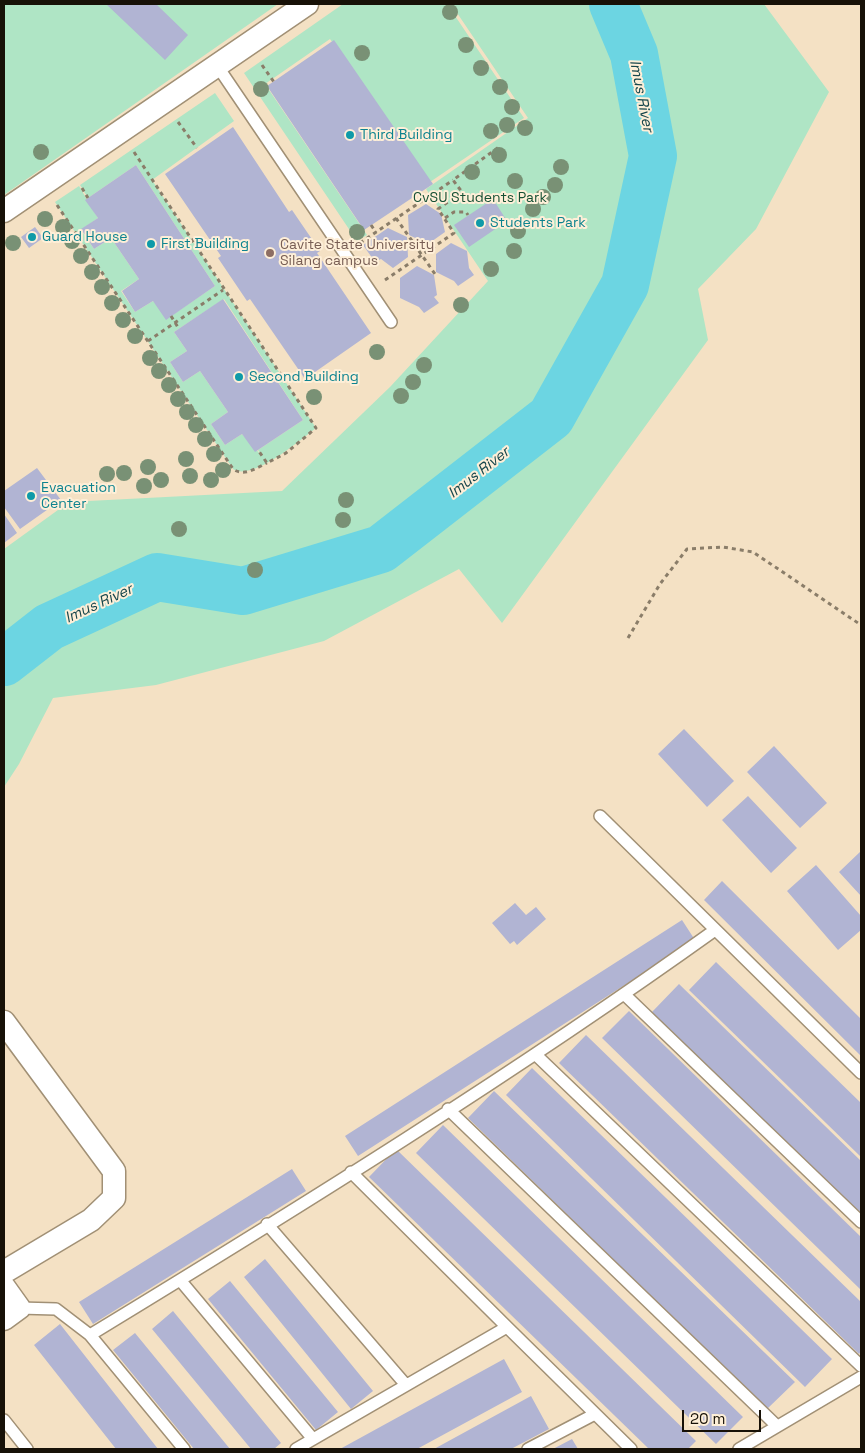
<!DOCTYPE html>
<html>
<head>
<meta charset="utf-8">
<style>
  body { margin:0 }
  #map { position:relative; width:865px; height:1453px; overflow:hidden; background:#f4e1c4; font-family:"Space Grotesk",sans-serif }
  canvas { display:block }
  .frame { position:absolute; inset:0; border:5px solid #171107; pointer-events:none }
  .scale { position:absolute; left:682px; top:1410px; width:79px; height:22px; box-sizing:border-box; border:2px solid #171107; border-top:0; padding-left:6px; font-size:15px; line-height:18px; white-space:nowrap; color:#171107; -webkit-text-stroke:4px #feefd8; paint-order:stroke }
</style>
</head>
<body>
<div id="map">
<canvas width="865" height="1453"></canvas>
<div class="frame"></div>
<div class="scale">20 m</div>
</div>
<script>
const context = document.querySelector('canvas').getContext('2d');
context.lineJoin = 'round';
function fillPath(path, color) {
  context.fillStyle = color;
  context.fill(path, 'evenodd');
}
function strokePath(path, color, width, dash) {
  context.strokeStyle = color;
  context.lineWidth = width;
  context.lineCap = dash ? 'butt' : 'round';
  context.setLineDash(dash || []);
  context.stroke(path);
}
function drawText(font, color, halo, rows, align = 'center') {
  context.font = font + ' "Space Grotesk",sans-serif';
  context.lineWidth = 4;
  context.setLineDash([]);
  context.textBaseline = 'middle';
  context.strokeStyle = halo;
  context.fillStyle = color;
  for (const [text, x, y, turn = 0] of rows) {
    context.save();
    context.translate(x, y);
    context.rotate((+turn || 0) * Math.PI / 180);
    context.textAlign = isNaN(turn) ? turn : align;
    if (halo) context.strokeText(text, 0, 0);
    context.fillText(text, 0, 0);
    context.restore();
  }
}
fillPath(new Path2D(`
  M 4,4 L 278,4 L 4,195 Z
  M 343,4 L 447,4 L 524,118 L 430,182 L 330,39 L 265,84 L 367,235 L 357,241 L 244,73 Z
  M 451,4 L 764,4 L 829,92 L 756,229 L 698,289 L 708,340 L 502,623 L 459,569 L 324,641 L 156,685 L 53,698 L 19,764 L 4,787 L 4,549 L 69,502 L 282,491 L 390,387 L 488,281 L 426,189 L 528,118 Z
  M 215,93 L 234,121 L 152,180 L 316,428 C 300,440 252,482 233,469 L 55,202 L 79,186 L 98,218 L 81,230 L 94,249 L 111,238 L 139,279 L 121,291 L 135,312 L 153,301 L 171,316 L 215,286 L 136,165 L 88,198 L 80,185 ZM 224,299 L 303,420 L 258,450 L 262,456 L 242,434 L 225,445 L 211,424 L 228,412 L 200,371 L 183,382 L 170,362 L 187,351 L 174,332 Z`), '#afe5c5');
strokePath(new Path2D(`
  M 4,662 L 49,627 L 157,577 L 243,591 L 381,549 L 551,417 L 625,285 L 653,156 L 634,54 L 613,4`), '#6cd5e2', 48);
fillPath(new Path2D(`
  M 106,4 L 156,4 L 188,35 L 165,60 Z
  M 334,40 L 433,184 L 364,230 L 267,86 Z
  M 233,127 L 289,212 L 292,210 L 320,251 L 317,253 L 371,333 L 305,379 L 250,299 L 247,301 L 218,258 L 221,256 L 165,174 Z
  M 136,165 L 215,286 L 166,320 L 153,301 L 135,312 L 122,291 L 139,279 L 111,238 L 94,249 L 81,229 L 98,218 L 85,200 Z
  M 493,199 L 507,221 L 469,247 L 454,225 Z
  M 426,204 L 441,214 L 445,232 L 428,244 L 409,235 L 408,215 Z
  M 35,227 L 43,238 L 29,248 L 21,237 Z
  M 388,228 L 407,237 L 408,257 L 393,268 L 381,259 L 375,262 L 363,245 Z
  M 451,243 L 467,251 L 469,268 L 474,275 L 458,286 L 454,281 L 436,272 L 436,254 Z
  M 417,266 L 434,275 L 437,295 L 434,297 L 439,303 L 424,313 L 419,307 L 400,298 L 400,278 Z
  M 223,299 L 303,420 L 255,452 L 242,434 L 225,445 L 211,424 L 228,412 L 200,371 L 183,382 L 170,362 L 187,351 L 174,332 Z
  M 37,468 L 61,500 L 20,529 L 4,507 L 4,491 Z
  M 4,514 L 17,533 L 4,543 Z
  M 684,729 L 734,781 L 707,807 L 658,754 Z
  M 774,746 L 827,803 L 800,828 L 747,772 Z
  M 748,796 L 797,848 L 771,873 L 722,820 Z
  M 861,851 L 861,896 L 839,872 Z
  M 816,865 L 861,916 L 861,930 L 838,950 L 787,891 Z
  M 722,881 L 861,1019 L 861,1056 L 704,900 Z
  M 515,903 L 526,915 L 536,907 L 546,919 L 517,945 L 514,941 L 510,944 L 492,923 Z
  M 682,920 L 695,940 L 358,1156 L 345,1136 Z
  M 716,962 L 861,1103 L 861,1157 L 689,990 Z
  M 679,984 L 861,1161 L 861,1215 L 652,1012 Z
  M 629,1011 L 861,1237 L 861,1290 L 602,1038 Z
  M 586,1035 L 861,1302 L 861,1351 L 859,1354 L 559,1063 Z
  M 532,1068 L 832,1359 L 805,1387 L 506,1095 Z
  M 494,1091 L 795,1382 L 767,1409 L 468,1118 Z
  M 443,1125 L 743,1417 L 716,1444 L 416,1153 Z
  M 396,1149 L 696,1441 L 688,1449 L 649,1449 L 369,1177 Z
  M 292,1169 L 306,1191 L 93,1324 L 79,1302 Z
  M 265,1259 L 373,1391 L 351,1409 L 244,1277 Z
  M 230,1281 L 338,1412 L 316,1430 L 208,1299 Z
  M 173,1311 L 281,1443 L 274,1449 L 251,1449 L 152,1329 Z
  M 60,1324 L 158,1449 L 116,1449 L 34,1345 Z
  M 135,1333 L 230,1449 L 194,1449 L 113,1350 Z
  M 504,1359 L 522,1392 L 417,1449 L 340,1449 Z
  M 531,1396 L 549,1429 L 511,1449 L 434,1449 Z
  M 572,1439 L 578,1449 L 553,1449 Z`), '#b1b4d3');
const service = new Path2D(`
  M 216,64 L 391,322
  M 600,816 L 861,1073
  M 625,995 L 861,1222
  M 535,1054 L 861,1366
  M 448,1109 L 777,1426
  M 351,1172 L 507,1327
  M 267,1224 L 406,1385
  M 180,1280 L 313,1439
  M 19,1308 L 56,1309 L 90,1335 L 184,1449
  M 90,1335 C 302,1206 514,1074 715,930
  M 4,1420 L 27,1449
  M 296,1449 L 507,1327 L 631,1449
  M 528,1449 L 595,1414
  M 739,1449 L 861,1377`);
const minor = new Path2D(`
  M 4,211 L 307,4
  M 4,1022 L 114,1171 L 114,1198 L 91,1220 L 4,1272
  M 4,1287 L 19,1308 L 4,1319`);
strokePath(service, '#a19075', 14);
strokePath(minor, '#a19075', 25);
strokePath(new Path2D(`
  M 262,65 L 274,82
  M 178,122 L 197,148
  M 134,152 L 316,428 L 286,453 L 267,463 L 258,450
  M 82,188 L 88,198
  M 57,205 L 233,469 C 244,477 256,468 267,463
  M 396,218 L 435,274
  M 445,218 L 454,212 L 466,212 L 468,215
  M 371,225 L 376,232
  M 360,243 L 453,180
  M 385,280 L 454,233 L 438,209 L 462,192 L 453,180 L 499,147
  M 171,316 L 179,329
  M 148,341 L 223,290
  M 628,638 L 660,584 L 687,549 L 723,547 L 753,552 L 861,625`), '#8a7d69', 3, [4, 4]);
strokePath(service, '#fff', 11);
strokePath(minor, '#fff', 22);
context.fillStyle = '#799175';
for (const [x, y] of [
  [450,12],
  [466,45],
  [362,53],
  [481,68],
  [500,87],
  [261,89],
  [512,107],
  [507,125],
  [525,128],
  [491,131],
  [41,152],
  [499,155],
  [561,167],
  [472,172],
  [515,181],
  [555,185],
  [543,197],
  [533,209],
  [45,219],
  [63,227],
  [518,231],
  [357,232],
  [72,241],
  [13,243],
  [514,251],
  [81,256],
  [491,269],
  [92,272],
  [102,287],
  [112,303],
  [461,305],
  [123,320],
  [135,336],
  [377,352],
  [150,358],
  [424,365],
  [159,371],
  [413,382],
  [169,385],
  [401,396],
  [314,397],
  [178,399],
  [187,412],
  [196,425],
  [205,439],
  [214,454],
  [186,459],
  [148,467],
  [223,470],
  [124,473],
  [107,474],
  [190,476],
  [161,480],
  [211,480],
  [144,486],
  [346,500],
  [343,520],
  [179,529],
  [255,570]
]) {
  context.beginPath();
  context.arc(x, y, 8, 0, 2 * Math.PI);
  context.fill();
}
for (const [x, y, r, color] of [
  [350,135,5,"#0f9aa8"],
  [480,223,5,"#0f9aa8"],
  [32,237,5,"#0f9aa8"],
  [151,244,5,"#0f9aa8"],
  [270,253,5,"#8d6e63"],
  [239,377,5,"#0f9aa8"],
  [31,496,5,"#0f9aa8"]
]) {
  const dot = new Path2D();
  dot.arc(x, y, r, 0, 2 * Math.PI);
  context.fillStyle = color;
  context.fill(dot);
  strokePath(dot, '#feefd8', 2);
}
drawText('14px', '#0d838f', '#feefd8', [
  ["Third Building",360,135],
  ["Students Park",490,223],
  ["Guard House",42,237],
  ["First Building",161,244],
  ["Second Building",249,377],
  ["Evacuation",41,488],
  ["Center",41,504]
], 'left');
drawText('14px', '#155034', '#feefd8', [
  ["CvSU Students Park",480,198]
]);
drawText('14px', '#785e54', '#feefd8', [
  ["Cavite State University",280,245],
  ["Silang campus",280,261]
], 'left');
drawText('italic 15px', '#16464c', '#feefd8', [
  ["Imus River",641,96,79],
  ["Imus River",479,473,-38],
  ["Imus River",99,604,-25]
]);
</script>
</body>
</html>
